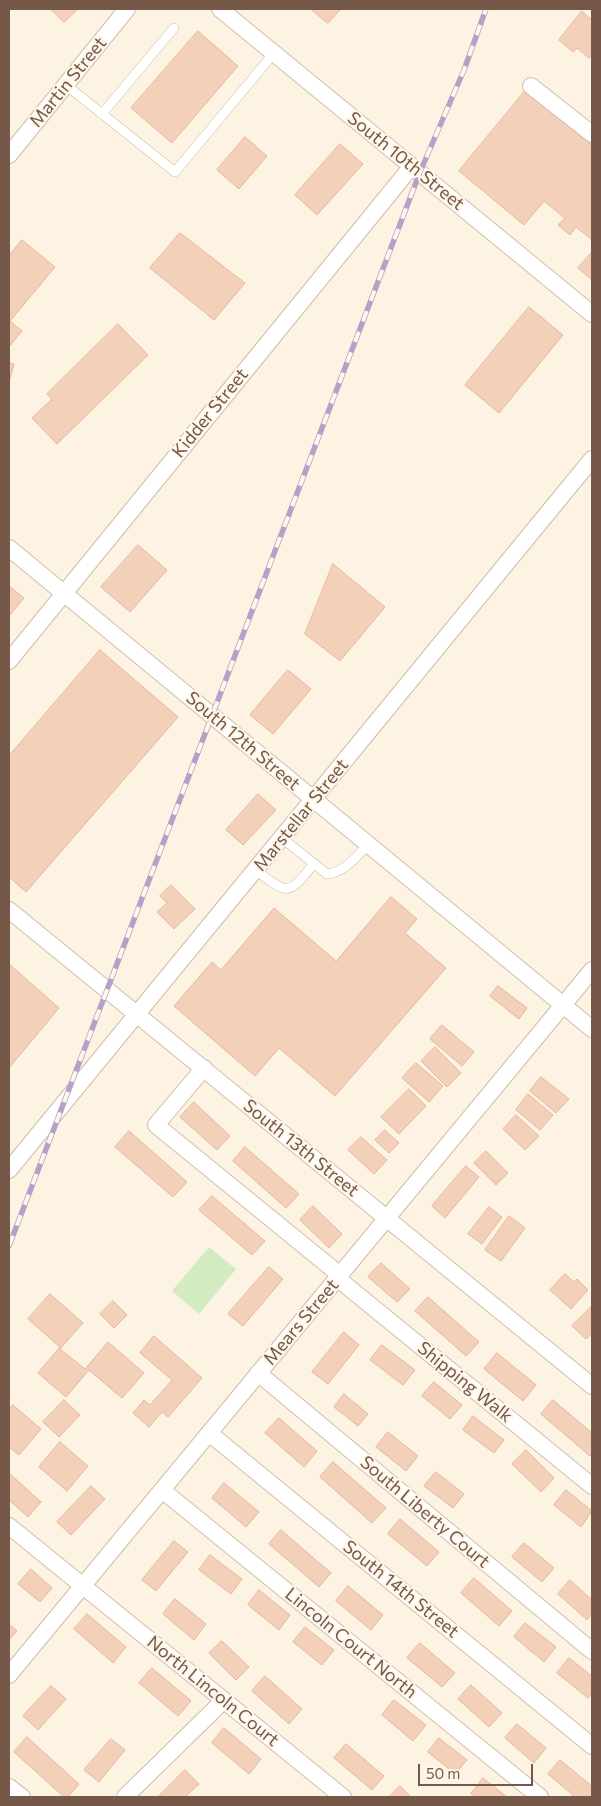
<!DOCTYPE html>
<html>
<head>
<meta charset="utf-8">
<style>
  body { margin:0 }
  #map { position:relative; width:601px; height:1806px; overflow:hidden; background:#fdf3e3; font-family:Commissioner,sans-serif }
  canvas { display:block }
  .frame { position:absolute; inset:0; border:10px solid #765848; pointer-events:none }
  .scale { position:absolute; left:418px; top:1764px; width:115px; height:22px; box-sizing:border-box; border:2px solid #765848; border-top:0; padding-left:6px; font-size:15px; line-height:18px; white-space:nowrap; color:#765848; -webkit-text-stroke:4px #fff7ea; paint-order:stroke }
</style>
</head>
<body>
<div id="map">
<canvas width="601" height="1806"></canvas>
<div class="frame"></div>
<div class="scale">50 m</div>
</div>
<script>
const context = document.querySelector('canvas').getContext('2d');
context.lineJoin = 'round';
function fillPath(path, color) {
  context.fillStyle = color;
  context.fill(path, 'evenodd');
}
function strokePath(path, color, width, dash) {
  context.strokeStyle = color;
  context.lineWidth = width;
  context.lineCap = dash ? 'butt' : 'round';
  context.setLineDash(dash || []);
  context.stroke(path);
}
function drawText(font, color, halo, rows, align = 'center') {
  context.font = font + ' Commissioner,sans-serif';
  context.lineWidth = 4;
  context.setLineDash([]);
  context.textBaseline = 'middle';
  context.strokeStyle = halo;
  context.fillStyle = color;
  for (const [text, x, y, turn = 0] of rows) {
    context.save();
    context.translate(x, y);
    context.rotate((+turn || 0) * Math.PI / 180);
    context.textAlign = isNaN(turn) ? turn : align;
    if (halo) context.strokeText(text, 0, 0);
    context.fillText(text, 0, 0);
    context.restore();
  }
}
fillPath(new Path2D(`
  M 209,1247 L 236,1269 L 199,1314 L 172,1291 Z`), '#d2ebc1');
const building = new Path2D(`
  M 51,9 L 78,9 L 64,22 Z
  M 311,9 L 341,9 L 328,23 Z
  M 582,11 L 592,20 L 592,55 L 589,58 L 577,48 L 573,52 L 559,40 Z
  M 198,31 L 238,66 L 172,143 L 131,108 Z
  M 525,91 L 592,145 L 592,240 L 576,227 L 570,235 L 558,225 L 565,218 L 544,201 L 524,225 L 459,171 Z
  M 245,137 L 267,156 L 239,189 L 217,170 Z
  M 340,144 L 363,164 L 317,215 L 295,195 Z
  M 180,233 L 245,283 L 214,320 L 150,268 Z
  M 22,240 L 55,267 L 10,321 L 22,331 L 9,347 L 9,256 Z
  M 592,252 L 592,280 L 578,268 Z
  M 529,307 L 563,335 L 499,413 L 465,385 Z
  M 118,324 L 148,355 L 57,444 L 32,418 L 52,399 L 47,394 Z
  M 9,363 L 14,364 L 9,382 Z
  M 138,545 L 167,570 L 130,612 L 101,587 Z
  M 333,564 L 385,607 L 340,661 L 305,634 Z
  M 9,586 L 24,598 L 9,616 Z
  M 100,650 L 178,717 L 26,892 L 9,877 L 9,756 Z
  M 288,670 L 311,689 L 273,734 L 250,715 Z
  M 258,794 L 276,810 L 243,845 L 226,830 Z
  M 171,885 L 195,909 L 174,929 L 157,912 L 167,903 L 160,896 Z
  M 391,897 L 417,919 L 405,933 L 446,968 L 335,1096 L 279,1048 L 255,1076 L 174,1006 L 212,962 L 221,970 L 274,908 L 336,961 Z
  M 9,964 L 59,1008 L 9,1068 Z
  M 498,986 L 527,1008 L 519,1019 L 490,996 Z
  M 442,1025 L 474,1052 L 462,1066 L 430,1039 Z
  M 435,1047 L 461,1073 L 447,1087 L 421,1061 Z
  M 416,1063 L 443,1086 L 429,1102 L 402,1078 Z
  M 541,1077 L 569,1099 L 556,1113 L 530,1091 Z
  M 409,1089 L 426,1106 L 399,1134 L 381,1117 Z
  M 528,1094 L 553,1115 L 540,1130 L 516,1110 Z
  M 194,1102 L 230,1136 L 217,1150 L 180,1117 Z
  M 516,1115 L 539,1136 L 525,1150 L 503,1129 Z
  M 385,1130 L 399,1143 L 389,1153 L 375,1140 Z
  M 129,1131 L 187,1182 L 173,1197 L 115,1147 Z
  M 361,1137 L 387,1160 L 374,1174 L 348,1150 Z
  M 245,1147 L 299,1194 L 286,1208 L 233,1161 Z
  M 486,1151 L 508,1173 L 496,1185 L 474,1163 Z
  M 466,1166 L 479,1177 L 445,1218 L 432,1206 Z
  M 212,1196 L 265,1241 L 252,1255 L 199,1210 Z
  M 313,1206 L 342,1234 L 329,1248 L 300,1220 Z
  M 489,1207 L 502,1217 L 482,1244 L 468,1234 Z
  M 509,1216 L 525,1228 L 501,1261 L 485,1250 Z
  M 381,1263 L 410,1289 L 397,1302 L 368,1277 Z
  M 269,1267 L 283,1279 L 243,1326 L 228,1314 Z
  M 565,1274 L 574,1282 L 577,1279 L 588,1290 L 571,1309 L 550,1290 Z
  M 50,1294 L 83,1323 L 60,1349 L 85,1369 L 108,1342 L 144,1373 L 122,1398 L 89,1370 L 66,1397 L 38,1373 L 60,1347 L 28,1319 Z
  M 428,1297 L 479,1342 L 466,1356 L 415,1311 Z
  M 113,1301 L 127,1315 L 114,1328 L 100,1314 Z
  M 592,1306 L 592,1333 L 586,1339 L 572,1326 Z
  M 344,1332 L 359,1345 L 328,1384 L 312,1372 Z
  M 154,1336 L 202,1378 L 168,1417 L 162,1412 L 149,1427 L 133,1413 L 144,1400 L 150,1405 L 172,1380 L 140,1353 Z
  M 382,1345 L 415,1370 L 403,1385 L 370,1360 Z
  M 497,1353 L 536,1385 L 523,1401 L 484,1369 Z
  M 434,1382 L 462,1405 L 450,1419 L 422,1396 Z
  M 344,1394 L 368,1414 L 358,1426 L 334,1407 Z
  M 64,1400 L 80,1415 L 59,1437 L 43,1422 Z
  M 553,1400 L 592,1433 L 592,1453 L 590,1456 L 541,1414 Z
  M 13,1405 L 41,1429 L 19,1455 L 9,1447 L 9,1410 Z
  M 473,1416 L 504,1440 L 494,1453 L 463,1430 Z
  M 279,1418 L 317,1451 L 304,1467 L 265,1433 Z
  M 388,1432 L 418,1456 L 406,1471 L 376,1447 Z
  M 60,1442 L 88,1466 L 67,1491 L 39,1467 Z
  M 526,1450 L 554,1478 L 541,1492 L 512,1464 Z
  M 333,1462 L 386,1508 L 372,1523 L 320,1477 Z
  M 436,1472 L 464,1494 L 453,1508 L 424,1486 Z
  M 9,1473 L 41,1502 L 28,1517 L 9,1500 Z
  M 224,1483 L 259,1512 L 246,1527 L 212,1498 Z
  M 91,1486 L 105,1499 L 71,1535 L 57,1522 Z
  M 566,1490 L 592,1511 L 581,1527 L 554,1505 Z
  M 400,1519 L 439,1552 L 427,1566 L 388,1534 Z
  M 281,1530 L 331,1573 L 319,1587 L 269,1544 Z
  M 174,1541 L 188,1552 L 156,1591 L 142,1580 Z
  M 524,1543 L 554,1568 L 542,1582 L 512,1557 Z
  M 210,1555 L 242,1579 L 231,1594 L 199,1570 Z
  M 31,1569 L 52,1588 L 40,1602 L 18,1584 Z
  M 474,1578 L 512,1611 L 499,1626 L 461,1593 Z
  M 570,1580 L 592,1600 L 592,1614 L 587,1620 L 558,1594 Z
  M 348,1586 L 383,1615 L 371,1630 L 336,1601 Z
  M 259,1590 L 290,1615 L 279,1630 L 248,1605 Z
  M 175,1599 L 206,1624 L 194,1640 L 163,1614 Z
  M 87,1614 L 126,1647 L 113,1663 L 74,1629 Z
  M 525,1623 L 556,1647 L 544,1662 L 514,1637 Z
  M 9,1624 L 17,1631 L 9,1640 Z
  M 305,1627 L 334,1650 L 322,1665 L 293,1642 Z
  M 222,1641 L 249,1667 L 236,1680 L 209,1653 Z
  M 420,1643 L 455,1673 L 442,1687 L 407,1658 Z
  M 569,1658 L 592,1676 L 592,1693 L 588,1698 L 557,1673 Z
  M 152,1668 L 191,1701 L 178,1716 L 139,1683 Z
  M 265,1676 L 302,1709 L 289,1724 L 252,1691 Z
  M 471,1685 L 502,1713 L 489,1727 L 458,1699 Z
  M 51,1686 L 66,1699 L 38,1730 L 23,1716 Z
  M 394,1700 L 426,1725 L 413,1741 L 382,1715 Z
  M 517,1724 L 546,1748 L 534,1763 L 505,1738 Z
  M 224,1728 L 261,1759 L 249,1774 L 212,1743 Z
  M 27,1737 L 79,1784 L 68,1797 L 64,1797 L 14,1752 Z
  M 439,1738 L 467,1760 L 455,1774 L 428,1752 Z
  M 111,1739 L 125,1750 L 99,1782 L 84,1770 Z
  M 346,1744 L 384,1776 L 372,1790 L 334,1758 Z
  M 560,1760 L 592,1786 L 592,1797 L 575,1797 L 548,1774 Z
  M 185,1770 L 199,1784 L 185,1797 L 158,1797 Z
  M 483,1778 L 507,1797 L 476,1797 L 471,1794 Z
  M 400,1786 L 411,1797 L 389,1797 Z`);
fillPath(building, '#f3d0ba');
strokePath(building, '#e6b699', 1);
const service = new Path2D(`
  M 66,85 L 175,172 L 274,53
  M 102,114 L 174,28
  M 282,838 L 327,874 C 344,873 357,856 368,845
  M 256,870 C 289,896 288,895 314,864`);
const minor = new Path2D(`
  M 220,9 L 592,314
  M 531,86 L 592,134
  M 9,155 L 127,9
  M 9,548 L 592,1029
  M 9,661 L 412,166
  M 9,910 L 592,1386
  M 204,1068 L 156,1125 L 340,1275
  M 9,1170 L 592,459
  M 337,1278 L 592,1486
  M 258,1373 L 592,1651
  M 209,1433 L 592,1746
  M 162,1490 L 540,1797
  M 9,1526 L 343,1797
  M 9,1675 L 592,970
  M 9,1787 L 22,1797
  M 125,1797 L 224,1700`);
strokePath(service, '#d1bcac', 10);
strokePath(minor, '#d1bcac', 18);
strokePath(service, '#fff', 9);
strokePath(minor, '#fff', 16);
const rail = new Path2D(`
  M 9,1246 L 420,172 L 464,70 L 486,9`);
strokePath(rail, '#b5a1c7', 5.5);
strokePath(rail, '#fff7ea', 4, [11]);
drawText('18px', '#765848', '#fff7ea', [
  ["Martin Street",68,82,-51],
  ["South 10th Street",406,161,39],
  ["Kidder Street",210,413,-51],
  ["South 12th Street",243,741,40],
  ["Marstellar Street",301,815,-51],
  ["South 13th Street",301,1148,39],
  ["Mears Street",301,1322,-50],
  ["Shipping Walk",465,1382,39],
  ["South Liberty Court",425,1512,40],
  ["South 14th Street",401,1589,39],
  ["Lincoln Court North",351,1643,39],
  ["North Lincoln Court",213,1691,39]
]);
</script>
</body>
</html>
